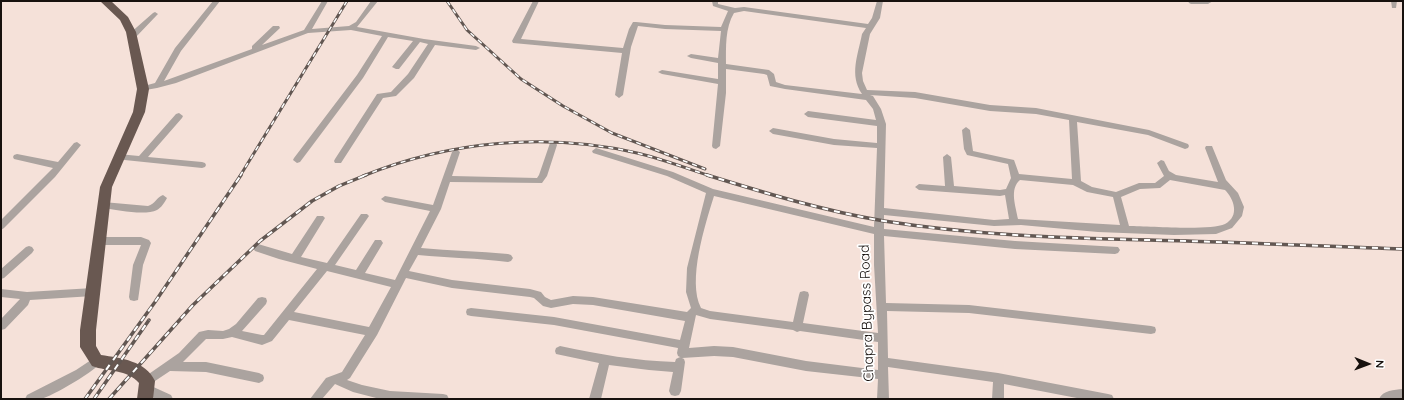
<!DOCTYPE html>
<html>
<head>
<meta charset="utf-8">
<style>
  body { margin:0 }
  #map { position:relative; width:1404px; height:400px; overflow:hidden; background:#f5e1d9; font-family:Quicksand,sans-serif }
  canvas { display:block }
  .frame { position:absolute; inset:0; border:2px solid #17110e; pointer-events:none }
  .north { position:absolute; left:1348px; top:344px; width:40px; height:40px; -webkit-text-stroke:3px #fff; paint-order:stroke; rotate:91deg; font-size:11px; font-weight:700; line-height:16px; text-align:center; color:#17110e }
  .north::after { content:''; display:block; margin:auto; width:14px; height:18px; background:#17110e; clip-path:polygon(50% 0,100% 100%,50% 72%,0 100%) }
</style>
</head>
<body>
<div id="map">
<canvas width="1404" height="400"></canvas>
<div class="frame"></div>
<div class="north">N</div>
</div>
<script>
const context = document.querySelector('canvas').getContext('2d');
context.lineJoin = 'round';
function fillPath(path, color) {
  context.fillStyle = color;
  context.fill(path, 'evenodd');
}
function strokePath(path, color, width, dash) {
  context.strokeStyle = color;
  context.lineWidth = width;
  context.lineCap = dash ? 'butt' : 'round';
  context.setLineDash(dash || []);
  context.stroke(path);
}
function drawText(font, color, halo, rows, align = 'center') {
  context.font = font + ' Quicksand,sans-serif';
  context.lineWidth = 3.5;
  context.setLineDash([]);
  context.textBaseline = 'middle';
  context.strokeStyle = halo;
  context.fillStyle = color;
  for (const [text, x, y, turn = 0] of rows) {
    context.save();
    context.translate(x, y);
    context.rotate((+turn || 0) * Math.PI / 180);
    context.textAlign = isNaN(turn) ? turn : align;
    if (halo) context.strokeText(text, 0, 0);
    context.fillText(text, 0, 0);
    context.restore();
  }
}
fillPath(new Path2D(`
  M 213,1 L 220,1 L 181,51 L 164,81 L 252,49 L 252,46 L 273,26 L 279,26 L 280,28 L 262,45 L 304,30 L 322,1 L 328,1 L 312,29 L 349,26 L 356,22 L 371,1 L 378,1 L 357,27 L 424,39 L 476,46 L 480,48 L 476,50 L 435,45 L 414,78 L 396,96 L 383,98 L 341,163 L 335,163 L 334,161 L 335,159 L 377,94 L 391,92 L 408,74 L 428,44 L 420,42 L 399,69 L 396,69 L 392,67 L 413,41 L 388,37 L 363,78 L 300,162 L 297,163 L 293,160 L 294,158 L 357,75 L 382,36 L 351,30 L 308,33 L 176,83 L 157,88 L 140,91 L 139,89 L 140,87 L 155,83 L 175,48 Z
  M 533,1 L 539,1 L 521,39 L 623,48 L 629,29 L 633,22 L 636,22 L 665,25 L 721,27 L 728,11 L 713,6 L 712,1 L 718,1 L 718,4 L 735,8 L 744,7 L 868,24 L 872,18 L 877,1 L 883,1 L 880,18 L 870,34 L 862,73 L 863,81 L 867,90 L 915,92 L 990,105 L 1036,108 L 1149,130 L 1188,144 L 1189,146 L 1188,148 L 1185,149 L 1148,135 L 1077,122 L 1081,181 L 1092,187 L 1116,192 L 1139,183 L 1155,183 L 1164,176 L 1157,163 L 1161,160 L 1164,161 L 1169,171 L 1176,175 L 1218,182 L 1205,148 L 1206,146 L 1212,146 L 1226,180 L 1238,193 L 1244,207 L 1242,216 L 1232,228 L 1216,234 L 1174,235 L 1098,232 L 1021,225 L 994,226 L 884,215 L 884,229 L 1015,241 L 1118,247 L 1120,250 L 1118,253 L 1115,254 L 1015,249 L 884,236 L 886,303 L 969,305 L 1151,326 L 1155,327 L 1156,330 L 1155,333 L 1151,334 L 969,313 L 887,311 L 888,358 L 998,373 L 1108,394 L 1112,395 L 1114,399 L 1082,399 L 1004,384 L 1004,399 L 992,399 L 993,382 L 888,367 L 889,399 L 877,399 L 878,379 L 806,371 L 733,357 L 714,356 L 682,358 L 678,356 L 677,353 L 678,348 L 554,325 L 471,316 L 467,315 L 466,312 L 467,309 L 471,308 L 554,317 L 680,340 L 685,321 L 593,305 L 573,304 L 551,308 L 543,306 L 534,298 L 530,297 L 452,288 L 406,278 L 377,335 L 350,378 L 347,380 L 362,385 L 390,391 L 443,394 L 447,395 L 449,399 L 380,399 L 353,392 L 335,384 L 322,399 L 310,399 L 326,378 L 342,372 L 365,335 L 289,320 L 272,341 L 262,345 L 232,337 L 223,339 L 206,339 L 183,362 L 206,362 L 259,373 L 263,375 L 264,378 L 263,381 L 259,383 L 206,372 L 170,371 L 149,385 L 171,395 L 173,399 C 162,399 146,400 140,389 L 144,385 L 142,381 L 143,378 L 179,353 L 199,332 L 208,330 L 223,331 L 229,329 L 236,324 L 258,298 L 262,297 L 266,298 L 267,301 L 266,304 L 242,331 L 262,335 L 264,335 L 317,269 L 279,259 L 255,251 L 253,248 L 255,245 L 258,244 L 292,254 L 317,216 L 323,216 L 325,218 L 301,257 L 327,263 L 361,214 L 367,214 L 369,216 L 335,265 L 356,270 L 375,240 L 381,240 L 383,243 L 365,273 L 395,280 L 430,211 L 385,202 L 381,199 L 385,196 L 433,205 L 452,152 L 456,149 L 460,152 L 452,176 L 537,178 L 539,175 L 550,143 L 556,143 L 557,145 L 547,176 L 542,183 L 450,182 L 441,209 L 421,248 C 450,251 479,251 508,254 L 511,255 L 513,258 L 511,261 L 508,262 C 478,258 448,258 418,255 L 409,271 L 452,280 L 530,289 L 541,292 L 545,297 L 551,300 L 573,296 L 593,297 L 687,312 L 691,308 L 686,292 L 687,268 L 706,193 L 667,176 L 593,153 L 592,151 L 596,148 L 673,172 L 713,189 L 874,227 L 877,148 L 834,145 L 773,134 L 769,131 L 773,128 L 834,139 L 877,143 L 877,126 L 808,117 L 804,114 L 808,111 L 876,120 L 873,109 L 866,100 L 785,89 L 770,86 L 767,75 L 764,74 L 726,69 L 726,93 L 720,146 L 716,149 L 713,148 L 712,146 L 718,84 L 662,74 L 658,72 L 662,70 L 718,79 L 718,63 L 691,58 L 687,56 L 691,54 L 718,58 L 721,31 L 665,29 L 638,26 L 631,47 L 623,95 L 619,98 L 615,95 L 622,53 L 513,43 L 512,41 ZM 744,11 L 866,28 L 862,34 C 858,55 849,75 862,94 L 785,85 L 776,82 L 774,74 L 769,70 L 726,64 C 726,47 725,28 734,13 ZM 870,95 L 915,98 L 990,111 L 1036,114 L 1069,120 L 1072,179 L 1019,174 L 1014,160 L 973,151 L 970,130 L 966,127 L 962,130 L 964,149 L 967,155 L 1008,164 L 1011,178 L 1006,189 L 1000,190 L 954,186 L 951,157 L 947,154 L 943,157 L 945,186 L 919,184 L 915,187 L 919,190 L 1000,196 L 1005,195 L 1009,219 L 994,220 L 884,208 L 886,124 L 881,109 L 873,96 ZM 1020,180 L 1073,185 L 1087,192 L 1113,197 L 1120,225 L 1018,219 C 1016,207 1009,189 1020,180 ZM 1170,180 L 1225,190 C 1234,199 1240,216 1225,224 C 1210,231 1148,226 1129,226 L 1121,197 L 1140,189 L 1160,188 ZM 714,196 L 874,234 L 874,265 L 878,333 L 803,323 L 809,295 L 808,292 L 804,291 L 800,292 L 799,295 L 793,322 L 710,311 L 701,308 C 687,281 705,225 714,196 ZM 327,271 L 391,287 L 369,327 L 294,312 ZM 696,315 L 710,319 L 793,330 L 797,332 L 800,331 L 878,342 L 878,370 L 806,361 L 733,347 L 714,346 L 689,348 Z
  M 1188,1 L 1213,1 L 1208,4 L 1191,4 L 1189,3 Z
  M 1391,1 L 1397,1 L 1396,8 L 1392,8 Z
  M 155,12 L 158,14 L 157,15 L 135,38 L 129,38 L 129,34 L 153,13 Z
  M 179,113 L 183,116 L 182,118 L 148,157 L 202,162 L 205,163 L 206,165 L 205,167 L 202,168 L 115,159 L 114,157 L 118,154 L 139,156 L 176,114 Z
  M 77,142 L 81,145 L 55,177 L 4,228 L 1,230 L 1,220 L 53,168 L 14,159 L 13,157 L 14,155 L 17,154 L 58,162 L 74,143 Z
  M 163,195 L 167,198 C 165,202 161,208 157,210 C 145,216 117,210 103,208 L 98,205 L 103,202 L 148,206 C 155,204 157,197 163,195 Z
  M 99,237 L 141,237 L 149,240 L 151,243 L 143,265 L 138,300 L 134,301 L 130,300 L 129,297 L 133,265 L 141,245 L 99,245 L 96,244 L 94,241 L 96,238 Z
  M 29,246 L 32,247 L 34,250 L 32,253 L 4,278 L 1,279 L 1,269 L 26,247 Z
  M 93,288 L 97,289 L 98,292 L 97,295 L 93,296 L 30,300 L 28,305 L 5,329 L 1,330 L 1,319 L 20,299 L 1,297 L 1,289 L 27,292 Z
  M 560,346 C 598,354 636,361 675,362 L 676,359 L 680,357 L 684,359 L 685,362 L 681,391 L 679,395 L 675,396 L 671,395 L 669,391 L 673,372 L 649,370 L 609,365 L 601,399 L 589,399 L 599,363 L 556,354 L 555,351 L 556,348 Z
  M 97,356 L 101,358 L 102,361 C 99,369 51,397 41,399 C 36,400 30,399 25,399 L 27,395 L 76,370 Z
  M 1403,389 L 1403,399 L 1379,399 C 1383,390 1394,390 1403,389 Z`), '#aba39f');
fillPath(new Path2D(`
  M 100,1 L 111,1 L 128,17 L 136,32 L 149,89 L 145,112 L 112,187 L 96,330 L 96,346 L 101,355 C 121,358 146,361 155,381 L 153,399 L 137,399 L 139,383 C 127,369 108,372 92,366 L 80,347 L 80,330 L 100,187 L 133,112 L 137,89 L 126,32 L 120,20 Z`), '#695851');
const railFar1 = new Path2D(`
  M 447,1 L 467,30 L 521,79 L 563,106 L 612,133 L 705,169
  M 240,176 L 347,1
  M 363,176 C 449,141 546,132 637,153 C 662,159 686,168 710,176`);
const rail = new Path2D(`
  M 707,175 C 765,193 824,211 884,221 C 972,235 1060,238 1149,240 C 1233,242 1318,246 1403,249
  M 85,399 L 155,302 L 241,175
  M 94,399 L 149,320
  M 109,399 L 193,305 L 260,241 L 312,201 L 339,186 L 366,175`);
strokePath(railFar1, '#625752', 3);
strokePath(rail, '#625752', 3.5);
strokePath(railFar1, '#fff', 1.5, [5]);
strokePath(rail, '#fff', 2, [6]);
drawText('14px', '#17110e', '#fff', [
  ["Chapra Bypass Road",867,313,-92]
]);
</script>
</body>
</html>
